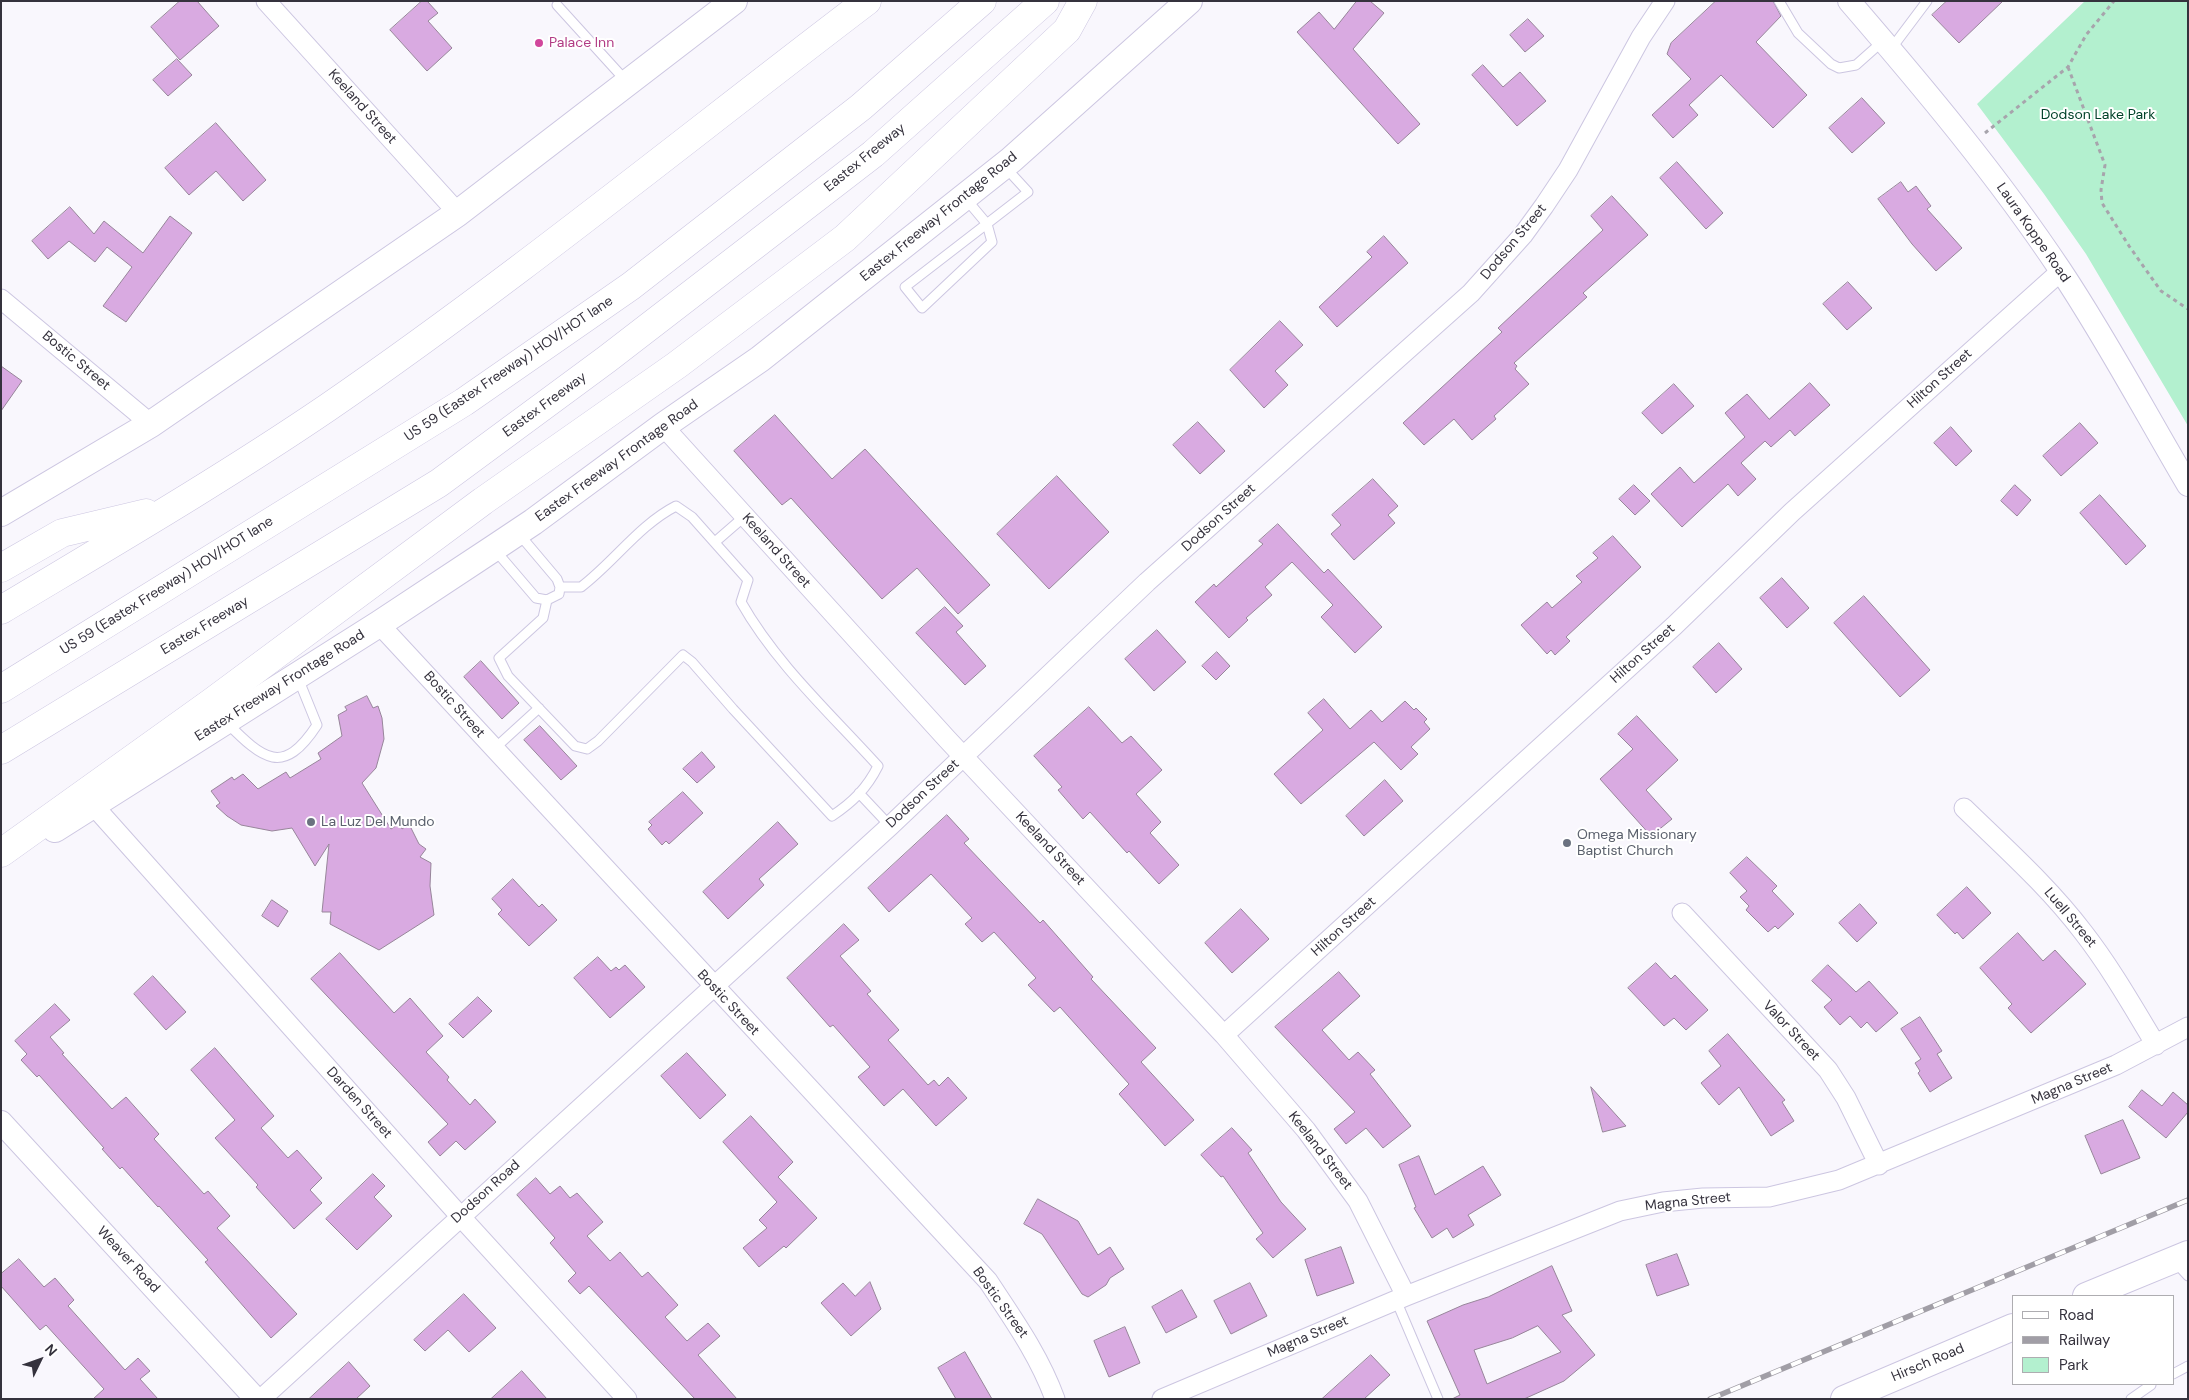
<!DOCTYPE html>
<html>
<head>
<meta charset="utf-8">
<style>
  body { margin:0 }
  #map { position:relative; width:2189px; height:1400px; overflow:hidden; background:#f9f7fd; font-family:"DM Sans",sans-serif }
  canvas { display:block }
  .frame { position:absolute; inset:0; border:2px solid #35323d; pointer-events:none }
  .legend { position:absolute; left:2012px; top:1295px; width:162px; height:90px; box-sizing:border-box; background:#fff; border:1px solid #aeadb1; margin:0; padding:6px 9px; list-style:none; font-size:15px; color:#35323d }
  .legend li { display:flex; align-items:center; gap:10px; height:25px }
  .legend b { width:25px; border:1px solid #aeadb1 }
  .north { position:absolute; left:15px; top:1335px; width:50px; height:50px; -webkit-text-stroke:4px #fff; paint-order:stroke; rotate:48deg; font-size:14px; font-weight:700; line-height:20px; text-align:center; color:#35323d }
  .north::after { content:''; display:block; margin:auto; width:18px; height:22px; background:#35323d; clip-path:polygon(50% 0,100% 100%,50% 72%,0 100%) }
</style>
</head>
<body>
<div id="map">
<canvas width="2189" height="1400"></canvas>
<div class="frame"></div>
<ul class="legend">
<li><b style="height:6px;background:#fff"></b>Road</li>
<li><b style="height:6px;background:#a19ea6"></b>Railway</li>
<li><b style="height:14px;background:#b3f0cf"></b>Park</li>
</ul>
<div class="north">N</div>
</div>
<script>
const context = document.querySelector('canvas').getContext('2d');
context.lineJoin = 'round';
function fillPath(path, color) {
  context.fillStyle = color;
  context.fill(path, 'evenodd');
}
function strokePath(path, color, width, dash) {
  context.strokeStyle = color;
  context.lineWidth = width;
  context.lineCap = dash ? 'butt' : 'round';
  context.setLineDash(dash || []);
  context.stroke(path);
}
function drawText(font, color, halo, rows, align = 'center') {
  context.font = font + ' "DM Sans",sans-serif';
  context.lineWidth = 4;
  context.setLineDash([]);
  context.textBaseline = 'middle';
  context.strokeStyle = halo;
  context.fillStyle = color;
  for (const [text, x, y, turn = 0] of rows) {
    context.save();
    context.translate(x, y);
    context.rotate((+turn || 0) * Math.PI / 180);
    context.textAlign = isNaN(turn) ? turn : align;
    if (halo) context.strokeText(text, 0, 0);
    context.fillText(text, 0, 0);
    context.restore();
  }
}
fillPath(new Path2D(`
  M 2085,1 L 2188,1 L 2188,426 L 2086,254 L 2044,194 L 1977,104 Z`), '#b3f0cf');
const building = new Path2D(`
  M 180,1 L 197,1 L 219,26 L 180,60 L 151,27 Z
  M 422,1 L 427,1 L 438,13 L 428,21 L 452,48 L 427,71 L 390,30 Z
  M 1357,1 L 1370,1 L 1384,13 L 1353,49 L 1420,124 L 1398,144 L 1297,32 L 1319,12 L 1334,29 Z
  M 1716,1 L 1773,1 L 1781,16 L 1756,42 L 1807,95 L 1773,128 L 1721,75 L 1689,105 L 1698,115 L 1673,138 L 1652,115 L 1691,79 L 1667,54 L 1671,43 Z
  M 1947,1 L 2003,1 L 1959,43 L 1932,15 Z
  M 1528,19 L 1544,36 L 1525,52 L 1510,35 Z
  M 177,59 L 192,75 L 168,96 L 153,80 Z
  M 1483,65 L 1503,87 L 1520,72 L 1546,101 L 1517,126 L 1472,75 Z
  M 1862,98 L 1885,123 L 1852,153 L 1829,128 Z
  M 216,123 L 266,180 L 243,201 L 216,171 L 189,195 L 165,168 Z
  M 1677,162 L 1723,213 L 1706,229 L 1660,178 Z
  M 1901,182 L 1908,192 L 1916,186 L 1931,206 L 1927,209 L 1962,248 L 1936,271 L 1912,244 L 1878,199 Z
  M 1612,196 L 1648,235 L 1583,293 L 1587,297 L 1514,363 L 1517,366 L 1515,369 L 1529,384 L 1494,416 L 1496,419 L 1472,440 L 1454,419 L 1424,445 L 1403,423 L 1502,332 L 1498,328 L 1603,230 L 1591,216 Z
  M 70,207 L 94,234 L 104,221 L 143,253 L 170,216 L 192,233 L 126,322 L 103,306 L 132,267 L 107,247 L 95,262 L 69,241 L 48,259 L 32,241 Z
  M 1384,236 L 1408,263 L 1337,327 L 1319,307 L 1372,257 L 1367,252 Z
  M 1848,282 L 1872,308 L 1847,330 L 1823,304 Z
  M 1280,321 L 1303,345 L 1275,371 L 1288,385 L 1264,408 L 1230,370 Z
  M 1,366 L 22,381 L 1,411 Z
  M 1810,383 L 1830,405 L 1795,436 L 1790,430 L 1771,447 L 1765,441 L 1741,463 L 1756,479 L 1738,496 L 1728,484 L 1682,527 L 1651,494 L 1680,467 L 1694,483 L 1745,437 L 1725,413 L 1747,394 L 1769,419 Z
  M 1674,384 L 1694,406 L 1662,434 L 1642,413 Z
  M 775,415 L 832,479 L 865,449 L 990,585 L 958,614 L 917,568 L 882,599 L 791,498 L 782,505 L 734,451 Z
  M 1198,422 L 1225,451 L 1200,474 L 1173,445 Z
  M 2080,423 L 2098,443 L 2061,476 L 2043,456 Z
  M 1951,427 L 1972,451 L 1956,466 L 1934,443 Z
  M 1057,476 L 1109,532 L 1049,589 L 997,534 Z
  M 1373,479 L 1398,506 L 1388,515 L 1395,523 L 1354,560 L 1331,534 L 1341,525 L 1332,515 Z
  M 1634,485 L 1650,501 L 1635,515 L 1619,499 Z
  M 2015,485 L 2031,500 L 2017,516 L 2001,501 Z
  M 2100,495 L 2146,546 L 2126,565 L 2080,513 Z
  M 1278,524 L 1324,573 L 1328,569 L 1382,627 L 1355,653 L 1321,617 L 1333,605 L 1292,562 L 1265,587 L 1272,595 L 1246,618 L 1248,620 L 1229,638 L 1195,602 L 1214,584 L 1216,587 L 1263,544 L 1259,541 Z
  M 1613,536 L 1641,567 L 1566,637 L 1570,641 L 1555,655 L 1551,650 L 1547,654 L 1521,625 L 1547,602 L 1552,608 L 1582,582 L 1576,576 L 1598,558 L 1593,553 Z
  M 1782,578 L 1809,608 L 1787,628 L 1760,598 Z
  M 1864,596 L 1930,670 L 1900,697 L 1834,623 Z
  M 945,607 L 963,626 L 956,632 L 986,666 L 965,685 L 916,633 Z
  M 1157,630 L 1186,662 L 1154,691 L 1125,659 Z
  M 1719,643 L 1742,669 L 1716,693 L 1693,667 Z
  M 1217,652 L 1230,666 L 1216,680 L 1202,666 Z
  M 481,661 L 519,703 L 502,719 L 464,677 Z
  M 367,696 L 373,708 L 378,706 L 382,718 L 384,739 L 376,768 L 362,783 L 391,829 L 399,824 L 402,829 L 409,824 L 419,844 L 426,849 L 420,857 L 431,863 L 430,886 L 434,915 L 379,950 L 330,924 L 331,912 L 322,912 L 329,844 L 315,866 L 292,828 L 272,831 L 241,825 L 227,816 L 216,806 L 220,803 L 211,791 L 232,777 L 234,780 L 243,774 L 258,789 L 286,772 L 290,778 L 321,759 L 318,753 L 342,736 L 338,715 L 347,710 L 345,707 Z
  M 1324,699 L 1350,729 L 1371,710 L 1382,722 L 1405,701 L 1414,710 L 1416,708 L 1427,719 L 1424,722 L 1430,729 L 1411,747 L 1418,754 L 1401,770 L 1374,742 L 1301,804 L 1274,774 L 1323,730 L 1308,713 Z
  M 1089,707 L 1122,743 L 1131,736 L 1162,770 L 1136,794 L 1161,822 L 1150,833 L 1179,865 L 1159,884 L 1129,851 L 1127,853 L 1090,812 L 1083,819 L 1058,790 L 1062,787 L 1034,756 Z
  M 1637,716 L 1678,760 L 1646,790 L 1672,819 L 1651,836 L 1600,779 L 1633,749 L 1618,734 Z
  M 540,726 L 577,766 L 561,780 L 524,740 Z
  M 702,752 L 715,767 L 697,783 L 683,769 Z
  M 1385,780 L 1403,801 L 1364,836 L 1346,816 Z
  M 683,792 L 703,813 L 669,844 L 666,841 L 662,845 L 648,829 L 652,825 L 649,822 Z
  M 947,815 L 969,839 L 964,843 L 1040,923 L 1043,920 L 1093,977 L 1091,979 L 1156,1048 L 1141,1062 L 1194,1120 L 1165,1146 L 1119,1094 L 1129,1084 L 1060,1007 L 1054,1012 L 1028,985 L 1036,978 L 994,932 L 982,942 L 965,924 L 972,918 L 931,874 L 889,912 L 868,888 Z
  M 778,822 L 798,844 L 759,879 L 764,885 L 728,919 L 703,892 Z
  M 1747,857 L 1777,886 L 1772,891 L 1794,914 L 1778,929 L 1775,926 L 1768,932 L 1746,910 L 1749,906 L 1740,897 L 1747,891 L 1730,873 Z
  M 513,879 L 539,907 L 542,904 L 557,920 L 529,946 L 498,914 L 502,910 L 492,899 Z
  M 1967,887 L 1991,913 L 1963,939 L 1957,932 L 1955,934 L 1937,915 Z
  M 272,900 L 288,911 L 278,927 L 262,916 Z
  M 1860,904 L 1877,923 L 1857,942 L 1839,923 Z
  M 1241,909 L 1269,939 L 1232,973 L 1205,943 Z
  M 844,924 L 859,940 L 840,956 L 871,991 L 867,994 L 899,1030 L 888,1040 L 928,1085 L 934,1080 L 939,1086 L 948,1077 L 967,1098 L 936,1126 L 903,1089 L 884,1106 L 858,1077 L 870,1067 L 833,1025 L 830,1027 L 787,978 Z
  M 2018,933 L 2043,961 L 2055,950 L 2086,984 L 2031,1033 L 2008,1008 L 2012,1004 L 1980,968 Z
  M 340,953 L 394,1013 L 410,998 L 443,1036 L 426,1052 L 449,1077 L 447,1080 L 470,1105 L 475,1099 L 496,1122 L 465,1150 L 456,1141 L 440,1156 L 428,1142 L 448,1124 L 311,979 Z
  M 598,957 L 611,971 L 616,967 L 619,970 L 625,965 L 645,987 L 610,1018 L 574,978 Z
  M 1656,963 L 1671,979 L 1675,975 L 1708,1010 L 1686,1030 L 1674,1018 L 1664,1026 L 1628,988 Z
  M 1828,965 L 1856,992 L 1869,981 L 1898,1013 L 1876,1032 L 1867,1022 L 1861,1028 L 1850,1016 L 1840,1025 L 1824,1007 L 1832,1000 L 1812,981 Z
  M 1339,972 L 1360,996 L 1322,1030 L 1349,1060 L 1358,1052 L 1375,1070 L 1370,1074 L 1411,1126 L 1383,1148 L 1366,1128 L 1346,1144 L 1334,1129 L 1355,1112 L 1275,1027 Z
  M 153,976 L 186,1012 L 166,1030 L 134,994 Z
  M 478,997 L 492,1011 L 463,1038 L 449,1024 Z
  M 55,1004 L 70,1020 L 50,1037 L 64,1053 L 62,1054 L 112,1109 L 126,1097 L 159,1134 L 154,1139 L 204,1194 L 208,1191 L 230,1216 L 217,1228 L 297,1314 L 271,1338 L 205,1262 L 208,1260 L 159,1206 L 158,1207 L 122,1167 L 120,1169 L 102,1149 L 104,1148 L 39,1075 L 37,1077 L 21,1060 L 27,1054 L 15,1041 Z
  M 1920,1017 L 1942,1051 L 1937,1054 L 1952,1078 L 1930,1092 L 1918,1073 L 1920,1071 L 1915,1063 L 1921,1059 L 1901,1029 Z
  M 1728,1034 L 1785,1100 L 1782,1102 L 1794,1121 L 1771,1136 L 1739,1087 L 1719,1105 L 1701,1083 L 1721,1066 L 1709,1051 Z
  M 215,1048 L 274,1116 L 261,1128 L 288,1158 L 297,1150 L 322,1178 L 310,1190 L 322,1203 L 294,1229 L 256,1187 L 258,1185 L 215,1138 L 235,1120 L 191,1070 Z
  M 687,1053 L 726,1095 L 700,1119 L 661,1076 Z
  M 1591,1087 L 1626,1126 L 1603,1132 Z
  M 2142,1090 L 2162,1106 L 2173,1092 L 2188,1105 L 2188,1112 L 2166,1138 L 2129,1107 Z
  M 751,1116 L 793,1162 L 778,1177 L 817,1218 L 786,1248 L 784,1246 L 759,1267 L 743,1248 L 767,1228 L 759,1220 L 777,1202 L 723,1142 Z
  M 2123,1120 L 2140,1158 L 2101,1174 L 2085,1136 Z
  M 1232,1128 L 1252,1150 L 1248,1153 L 1281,1202 L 1306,1229 L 1273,1258 L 1256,1239 L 1263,1233 L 1223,1176 L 1221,1177 L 1201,1155 Z
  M 1419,1156 L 1435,1195 L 1483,1166 L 1501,1195 L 1468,1215 L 1474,1225 L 1453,1238 L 1447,1228 L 1432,1238 L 1414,1208 L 1416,1207 L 1399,1165 Z
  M 373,1174 L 385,1186 L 374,1197 L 392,1216 L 357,1250 L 326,1219 Z
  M 536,1178 L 550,1194 L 560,1186 L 570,1198 L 577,1193 L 603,1222 L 587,1236 L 610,1261 L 620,1252 L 642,1277 L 648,1272 L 678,1305 L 665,1317 L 687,1341 L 708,1323 L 720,1336 L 698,1355 L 737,1399 L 695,1399 L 589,1286 L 580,1294 L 568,1281 L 576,1273 L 550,1243 L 555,1238 L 517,1195 Z
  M 1038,1199 L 1078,1221 L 1098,1255 L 1110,1247 L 1124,1269 L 1110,1278 L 1106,1285 L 1088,1297 L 1082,1294 L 1042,1234 L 1024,1224 Z
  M 1341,1247 L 1354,1283 L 1317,1296 L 1305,1260 Z
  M 1677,1254 L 1689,1285 L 1657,1296 L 1646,1265 Z
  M 19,1259 L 44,1287 L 55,1278 L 74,1300 L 68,1306 L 125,1370 L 138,1358 L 150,1371 L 140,1379 L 158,1399 L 93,1399 L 104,1389 L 46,1325 L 40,1330 L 1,1286 L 1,1274 Z
  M 1552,1266 L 1572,1311 L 1562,1315 L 1595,1355 L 1564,1381 L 1524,1399 L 1452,1399 L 1460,1395 L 1427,1321 L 1463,1305 L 1488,1297 ZM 1538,1326 L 1561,1352 L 1487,1384 L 1474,1350 L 1512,1338 Z
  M 870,1282 L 881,1309 L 851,1336 L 821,1303 L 843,1283 L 855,1296 Z
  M 1250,1283 L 1267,1316 L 1231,1334 L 1214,1301 Z
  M 1182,1290 L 1197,1317 L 1166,1333 L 1152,1307 Z
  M 464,1294 L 496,1328 L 469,1352 L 448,1330 L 425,1351 L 414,1340 Z
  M 1125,1327 L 1140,1363 L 1109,1377 L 1094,1341 Z
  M 965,1352 L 992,1399 L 956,1399 L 938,1368 Z
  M 1371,1355 L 1390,1375 L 1364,1399 L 1322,1399 Z
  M 349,1362 L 370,1386 L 356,1399 L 309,1399 Z
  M 522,1371 L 547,1399 L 491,1399 Z`);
fillPath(building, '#d9aae1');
strokePath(building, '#97859a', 1);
const service = new Path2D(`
  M 1779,1 L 1798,33 L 1831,64 L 1839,68 L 1856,65 L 1883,41
  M 557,5 L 626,81
  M 1891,49 L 1927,1
  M 966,199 L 987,224 L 992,242 L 922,308 L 905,287 L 1028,192 L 1006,168
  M 519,534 L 557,579 L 560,587 L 581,587 C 614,562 639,525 676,506 L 692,517 L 748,580 L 741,602 C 776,664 831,714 878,766 C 867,788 853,802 832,816 L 733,709 L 692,662 L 683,655 L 598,741 L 587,749 L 575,746 L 508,676 L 499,658 L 543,618 L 547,600 L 559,594 L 560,587
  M 715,542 L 745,516
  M 495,550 L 536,598 L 547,600
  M 227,723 C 263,759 283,777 317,725 L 298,678
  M 494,749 L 539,708
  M 859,793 L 890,826
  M 2175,1262 L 2188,1276
  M 1396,1300 L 1438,1399
  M 2173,1374 L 2188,1366
  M 2131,1399 L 2151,1385`);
const minor = new Path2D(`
  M 266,1 L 458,213
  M 1,299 L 151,424
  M 663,426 L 947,739 L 1224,1035 L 1306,1130 L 1358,1201 L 1406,1296
  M 379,624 L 988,1281 C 1013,1319 1039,1355 1055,1399
  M 93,805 L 460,1216 L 627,1399
  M 1964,808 C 2005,848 2048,886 2083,932 C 2111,968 2133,1007 2156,1045
  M 1682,913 L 1828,1070 L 1846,1098 L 1879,1165
  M 1224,1035 L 1674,626 L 1792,512 L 2061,271
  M 261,1399 L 890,826 L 1147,582 L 1471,293 L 1523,235 L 1544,206 L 1568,170 L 1641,37 L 1665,1
  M 1162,1399 L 1406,1296 L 1620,1211 L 1663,1202 L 1703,1198 L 1769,1197 L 1839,1180 L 2116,1065 L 2188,1027`);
const tertiary = new Path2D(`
  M 1849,1 C 1924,88 1997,175 2061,271 C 2107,340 2146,414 2188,485
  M 1,1122 L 256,1399`);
const secondary = new Path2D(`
  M 1,513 L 151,424 L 458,213 L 734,1
  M 55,829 L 379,624 L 494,548 L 533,522 L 663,426 L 760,359 L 1011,160 L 1189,1
  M 2086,1296 L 2188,1254
  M 1844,1399 L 2013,1327`);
const motorway = new Path2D(`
  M 1,568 L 62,533 L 146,513
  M 1,610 C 111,544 221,480 327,408 C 513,280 688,137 867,1
  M 1,689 L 464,402 L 631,286 L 861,107 L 982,1
  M 1,750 L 439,483 L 607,359 L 873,154 L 1045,1
  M 1,853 L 212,702 L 483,501 L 677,365 L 845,238 L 1067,30 L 1083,1`);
strokePath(service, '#ccc6e1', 11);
strokePath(minor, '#ccc6e1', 21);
strokePath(tertiary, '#ccc6e1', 24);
strokePath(secondary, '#ccc6e1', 28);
strokePath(motorway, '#ccc6e1', 29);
strokePath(new Path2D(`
  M 2068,67 L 2105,165 L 2101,190 L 2102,203 L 2129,246 L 2161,291 L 2188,309
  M 1985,133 L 2068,67 L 2086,35 L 2114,1`), '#a7a4ac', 3, [4, 4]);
strokePath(service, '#fff', 9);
strokePath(minor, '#fff', 19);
strokePath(tertiary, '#fff', 22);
strokePath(secondary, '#fff', 26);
strokePath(motorway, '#fff', 28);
const rail = new Path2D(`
  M 1710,1399 L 2188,1200`);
strokePath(rail, '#a19ea6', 5.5);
strokePath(rail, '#fff', 4, [11]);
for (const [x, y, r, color] of [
  [539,43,5,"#d1479c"],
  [311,822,5,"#6b7280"],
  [1567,843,5,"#6b7280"]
]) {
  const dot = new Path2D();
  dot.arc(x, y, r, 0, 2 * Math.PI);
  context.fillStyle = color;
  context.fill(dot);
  strokePath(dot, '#fff', 2);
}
drawText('14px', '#b23c85', '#fff', [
  ["Palace Inn",549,43]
], 'left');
drawText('14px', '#35323d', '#fff', [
  ["Keeland Street",362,107,48],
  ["Eastex Freeway",865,158,-39],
  ["Eastex Freeway Frontage Road",939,217,-39],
  ["Laura Koppe Road",2033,233,55],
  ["Dodson Street",1514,242,-50],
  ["Bostic Street",76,361,40],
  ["US 59 (Eastex Freeway) HOV/HOT lane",509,369,-34],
  ["Hilton Street",1940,379,-42],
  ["Eastex Freeway",545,405,-36],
  ["Eastex Freeway Frontage Road",617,461,-36],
  ["Dodson Street",1219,518,-42],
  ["Keeland Street",776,551,48],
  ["US 59 (Eastex Freeway) HOV/HOT lane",167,586,-32],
  ["Eastex Freeway",205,626,-31],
  ["Hilton Street",1643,654,-42],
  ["Eastex Freeway Frontage Road",280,686,-32],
  ["Bostic Street",454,705,48],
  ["Dodson Street",923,794,-43],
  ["Keeland Street",1050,849,47],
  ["Luell Street",2070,918,50],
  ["Hilton Street",1344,927,-42],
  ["Bostic Street",728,1003,47],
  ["Valor Street",1791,1031,47],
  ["Magna Street",2072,1084,-23],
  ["Darden Street",359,1103,48],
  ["Keeland Street",1320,1151,52],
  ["Dodson Road",486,1192,-42],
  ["Magna Street",1688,1202,-6],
  ["Weaver Road",128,1260,47],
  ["Bostic Street",1000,1303,54],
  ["Magna Street",1308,1337,-23],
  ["Hirsch Road",1928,1363,-23]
]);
drawText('14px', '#014129', '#fff', [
  ["Dodson Lake Park",2098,115]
]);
drawText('14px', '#5b616d', '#fff', [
  ["La Luz Del Mundo",321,822],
  ["Omega Missionary",1577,835],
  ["Baptist Church",1577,851]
], 'left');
</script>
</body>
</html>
